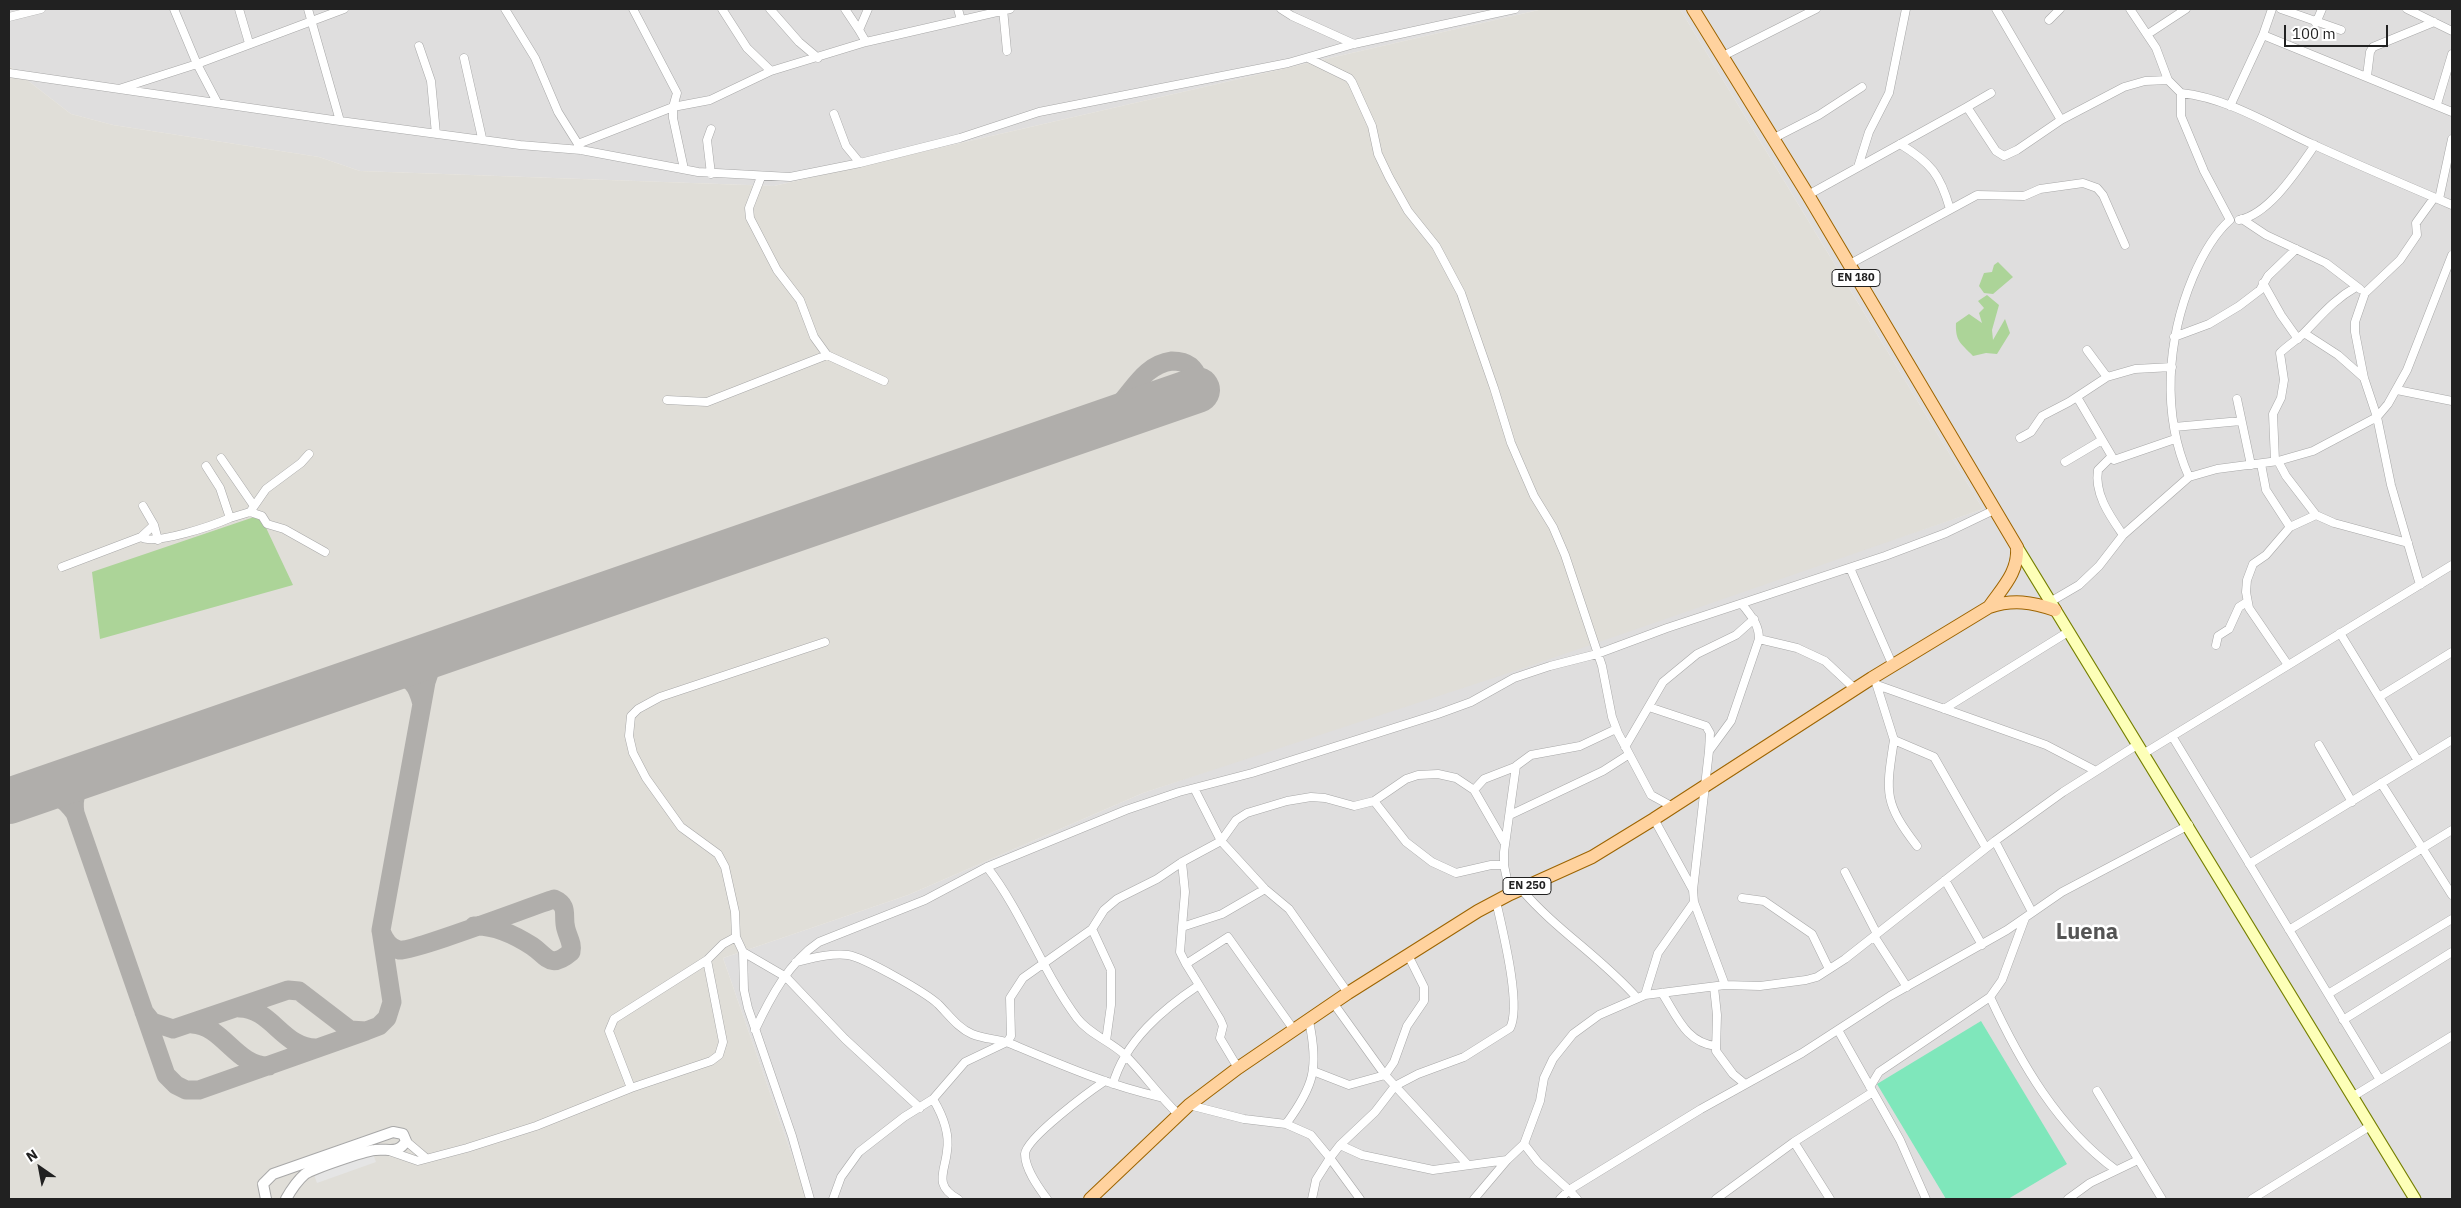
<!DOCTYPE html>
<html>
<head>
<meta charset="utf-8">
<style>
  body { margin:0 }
  #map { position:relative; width:2461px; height:1208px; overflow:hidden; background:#f2eee7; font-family:"IBM Plex Sans",sans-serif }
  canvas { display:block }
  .frame { position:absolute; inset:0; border:10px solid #212121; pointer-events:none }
  .north { position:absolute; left:15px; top:1143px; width:50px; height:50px; -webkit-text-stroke:4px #fff; paint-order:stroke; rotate:327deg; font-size:14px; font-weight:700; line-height:20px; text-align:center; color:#212121 }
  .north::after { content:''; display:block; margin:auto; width:18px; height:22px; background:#212121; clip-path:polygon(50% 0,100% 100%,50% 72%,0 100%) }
  .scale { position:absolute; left:2284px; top:25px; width:104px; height:22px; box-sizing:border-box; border:2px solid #212121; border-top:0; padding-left:6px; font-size:15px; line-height:18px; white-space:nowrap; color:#212121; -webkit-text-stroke:4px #fff; paint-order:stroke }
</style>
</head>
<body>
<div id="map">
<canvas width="2461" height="1208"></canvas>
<div class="frame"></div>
<div class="north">N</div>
<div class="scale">100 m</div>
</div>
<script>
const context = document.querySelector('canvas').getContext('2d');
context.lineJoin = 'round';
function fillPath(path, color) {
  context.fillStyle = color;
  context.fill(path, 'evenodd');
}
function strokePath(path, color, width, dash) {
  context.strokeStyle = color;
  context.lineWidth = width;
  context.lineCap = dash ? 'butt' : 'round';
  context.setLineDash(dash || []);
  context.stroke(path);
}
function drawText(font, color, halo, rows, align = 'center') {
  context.font = font + ' "IBM Plex Sans",sans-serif';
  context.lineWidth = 5;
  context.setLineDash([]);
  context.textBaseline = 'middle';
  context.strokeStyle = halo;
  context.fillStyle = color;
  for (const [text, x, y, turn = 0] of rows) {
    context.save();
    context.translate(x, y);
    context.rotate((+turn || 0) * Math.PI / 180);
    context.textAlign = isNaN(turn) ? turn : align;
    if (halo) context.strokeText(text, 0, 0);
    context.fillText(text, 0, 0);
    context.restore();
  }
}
fillPath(new Path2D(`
  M 9,9 L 1543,9 L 774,186 L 360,171 L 319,157 L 113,125 L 71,114 L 9,66 Z
  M 1680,9 L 2452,9 L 2452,1199 L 807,1199 L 723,958 L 908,895 L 1143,793 L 1983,509 Z`), '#dfdede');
fillPath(new Path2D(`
  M 1543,9 L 1680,9 L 1983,509 L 1524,668 L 1143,793 L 908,895 L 723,958 L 807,1199 L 9,1199 L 9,66 L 71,114 L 113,125 L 319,157 L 360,171 L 774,186 Z`), '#e0ded8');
fillPath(new Path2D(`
  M 1998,262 L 2013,277 L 1993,294 L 1984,293 L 1979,286 L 1984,273 L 1992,272 L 1994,265 Z
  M 1987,295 L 1999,305 L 1992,330 L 1993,340 L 2005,319 L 2010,333 L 1997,354 L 1986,353 L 1973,356 C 1962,344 1955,342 1956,323 L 1969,314 L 1982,323 L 1979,313 L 1984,308 L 1978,301 Z
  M 260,515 L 293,585 L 100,639 L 92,572 Z`), '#acd498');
fillPath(new Path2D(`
  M 1981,1021 L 2067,1164 L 2008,1199 L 1946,1199 L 1877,1084 Z`), '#7fe7bb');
fillPath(new Path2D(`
  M 366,1135 L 376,1162 L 317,1183 L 308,1156 Z`), '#e5e5e5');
strokePath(new Path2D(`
  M 1092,426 C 1099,421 1108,416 1114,410 C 1133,392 1143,365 1172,361 C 1178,361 1185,362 1190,366 C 1198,373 1199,380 1197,390
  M 387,670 C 410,679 416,680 422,704
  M 89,773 C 78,787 72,796 75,813 L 166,1075 L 176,1085 L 186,1090 L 199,1090 L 366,1031 L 379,1026 L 387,1018 L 392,1002 L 381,930 L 426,682 L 432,664 L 452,648
  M 33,793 C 53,792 63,796 75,813
  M 381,931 C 384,939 389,948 399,950 C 412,952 532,906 554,899 C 570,906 562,916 566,929 C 568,937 573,944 571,952 C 550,970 547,956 532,946 C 515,935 495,925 474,926
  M 239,1008 C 272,1008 283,1049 317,1048
  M 144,1012 L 152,1022 L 173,1029 L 288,990 L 299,991 L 350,1030 L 366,1031
  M 192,1024 C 223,1025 236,1067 269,1066`), '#b0aeab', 19);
strokePath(new Path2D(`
  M 9,801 L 1197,390`), '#b0aeab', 46);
const minor = new Path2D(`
  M 174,9 L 197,64 L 217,102
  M 239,9 L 249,43
  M 308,9 L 340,121
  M 505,9 L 535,58 L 558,112 L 578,144
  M 722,9 L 747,48 L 771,71
  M 770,9 L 799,42 L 818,58
  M 845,9 L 859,30
  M 958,9 L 961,20
  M 1003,9 L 1007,51
  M 1281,9 L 1292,16 L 1354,44
  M 1996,9 L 2061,120
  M 2130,9 L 2156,48 L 2168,80 L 2181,93 L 2181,116 L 2204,171 L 2230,220 C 2213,235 2202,256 2193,277 C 2167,339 2161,414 2189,477
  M 2281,9 L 2341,30
  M 2407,9 L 2452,31
  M 9,17 L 41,9
  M 2049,20 L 2060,9
  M 2316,23 L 2322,9
  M 2148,34 L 2186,9
  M 2263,35 L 2452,112
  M 866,42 L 859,30 L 868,9
  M 419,46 L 431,81 L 436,134
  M 1723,56 L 1816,9
  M 464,58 L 482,138
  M 1308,58 L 1349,78 L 1352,82 L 1372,126 L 1378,154 L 1389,177 L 1408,211 L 1436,246 L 1461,293 L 1494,388 L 1511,443 L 1534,496 L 1553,527 L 1565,555 L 1602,666 L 1612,717 L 1618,733 L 1651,795 L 1673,807
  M 9,73 L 340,121 L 520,145 L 581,150 L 698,172 L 790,177 L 860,163 L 960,138 L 1039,112 L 1288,63 L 1354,44 L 1515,9
  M 2367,76 L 2370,52 L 2373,47 L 2434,22
  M 119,89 L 197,64 L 344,9
  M 2181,93 C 2228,98 2270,125 2312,144 C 2358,165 2405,185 2452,205
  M 2437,104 L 2452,54
  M 2230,106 L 2263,35 L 2272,9
  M 1967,107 L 1991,93
  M 834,114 L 846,146 L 860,163
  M 1774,138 L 1819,115 L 1862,87
  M 1900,144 C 1931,163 1940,174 1950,209
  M 581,150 L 578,144 L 673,107 L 677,93 L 633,9
  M 1858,167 L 1869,132 L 1889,93 L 1906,9
  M 684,169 L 673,118 L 673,107 L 710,100 L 771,71 L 866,42 L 1010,9
  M 711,174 L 707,140 L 711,129
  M 761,177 L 749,208 L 750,218 L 777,270 L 800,300 L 814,337 L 827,355 L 884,381
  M 1808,195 L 1967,107 L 1996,151 L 2004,156 L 2017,150 L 2061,120 L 2124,87 L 2145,81 L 2168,80
  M 2439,199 L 2452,139
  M 2242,219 L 2266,235 L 2326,263 L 2360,289
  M 2239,220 C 2270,214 2298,169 2315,145
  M 1848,265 L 1977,195 L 2024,196 L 2040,189 L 2083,183 L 2097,188 L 2103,195 L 2125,245
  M 2263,283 L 2281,315 L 2298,339
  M 2304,333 L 2338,355 L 2364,378
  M 2174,337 L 2209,324 L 2239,306 L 2260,290 L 2268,276 L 2296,249
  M 2087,350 L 2107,377
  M 2397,390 L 2452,401
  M 2077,397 L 2114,460 L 2175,439
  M 2237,399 L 2251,465
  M 667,400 L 707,402 L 827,355
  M 2174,427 L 2241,421
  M 2020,438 L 2031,432 L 2042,416 L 2069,402 L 2107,377 L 2135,369 L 2172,367
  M 309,454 L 301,463 L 266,489 L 250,512 L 262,516 L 267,524 L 284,529 L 325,552
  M 2111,457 L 2098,470 C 2094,494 2110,516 2123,535
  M 221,458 L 254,506
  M 2275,461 L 2273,414 L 2281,398 L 2284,380 L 2280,353 C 2287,346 2295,341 2302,335 C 2320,317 2333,300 2356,287
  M 2278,461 L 2286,476 L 2316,515 L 2334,523 L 2408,543
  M 2065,462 L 2102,440
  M 2261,464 L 2266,490 L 2290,527
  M 206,466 L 220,488 L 230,518 L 250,512
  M 143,506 L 154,525
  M 141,537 L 154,525 L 158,540
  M 62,567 L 141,537 C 154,546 214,525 230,518
  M 1850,568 L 1893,666
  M 2420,585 L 2391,485 L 2377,417 L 2364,378 L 2355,332 L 2355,322 L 2365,293 L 2400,260 L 2417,235 L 2416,223 L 2434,198
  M 2050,602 L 2079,585 L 2099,566 L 2123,535 L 2189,477 L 2217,469 L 2278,461 L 2313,451 L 2377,417 L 2388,404 L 2407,370 L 2452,255
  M 2340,633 L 2418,761
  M 1759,639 L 1797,648 L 1825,661 L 1855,689
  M 2216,645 L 2218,636 L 2229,629 L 2239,607 L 2247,602
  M 2288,665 L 2249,608 L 2246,592 L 2247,580 L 2253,564 L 2266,555 L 2290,527 L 2316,515
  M 1876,683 L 1894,740 L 1934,757 L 1986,848
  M 1877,685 L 2046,745 L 2096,771
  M 2379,697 L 2452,652
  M 1649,707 L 1706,726 L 1710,733 L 1709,751
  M 1944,709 L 2068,632
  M 2172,736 L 2380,1080
  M 1894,740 C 1886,792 1883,802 1917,846
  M 2319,745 L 2352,802
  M 1625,747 L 1663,682 L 1697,654 L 1736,635 L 1754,619
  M 2143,754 L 2452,565
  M 2381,783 L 2452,895
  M 1195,790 L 1221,841 L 1265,889 L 1289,909 L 1348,993
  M 1474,790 L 1484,779 L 1515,767
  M 1374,801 L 1406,842 L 1432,862 L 1456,873 L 1491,865 L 1504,865
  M 1510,815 L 1603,771 L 1628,755
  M 1654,819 L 1693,890 L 1694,902 L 1725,985
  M 1995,841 L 2032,912
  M 2249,864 L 2452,740
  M 987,867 C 1023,913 1042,971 1077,1018 C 1089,1034 1110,1041 1125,1055 C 1144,1074 1159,1096 1179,1115
  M 1845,872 L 1877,934
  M 1945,880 L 1982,945
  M 1521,889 C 1556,930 1602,958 1637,998
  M 1693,890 L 1709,751 L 1731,721 L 1759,639 C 1759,624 1751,616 1742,604
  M 1510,894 L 1504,865 L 1504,852 L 1516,766 L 1531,755 L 1580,746 L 1616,729
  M 1742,898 L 1764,901 L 1812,934 L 1829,969
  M 1182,927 L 1185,892 L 1182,862
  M 1092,929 L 1111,970 L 1111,1005 L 1106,1041
  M 2289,930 L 2452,830
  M 1874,936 L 1907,987
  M 743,952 L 786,977 L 845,1039 L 920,1108
  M 796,962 C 813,958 831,953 848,955 C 865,958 925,992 938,1004 C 949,1015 958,1028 972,1034 C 984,1039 998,1039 1009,1043 C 1059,1064 1107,1085 1160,1097
  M 1186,964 L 1180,952 L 1182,927 L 1222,914 L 1265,889
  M 1714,987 L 1717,1015 L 1716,1051 L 1733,1074 L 1745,1084
  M 1662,993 C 1677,1016 1686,1043 1716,1046
  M 2328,994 L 2452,919
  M 1645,995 L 1658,953 L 1694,902
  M 1990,997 C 2020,1062 2058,1128 2116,1170
  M 1334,1004 L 1385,1075 L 1468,1165
  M 2343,1020 L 2452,952
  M 755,1030 C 770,998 789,962 819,942 L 925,900 L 987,867 L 1126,810 L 1179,792 L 1252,773 L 1438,714 L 1471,702 L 1514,678 L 1550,666 L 1597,654 L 1667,628 L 1885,556 L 1946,533 L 1994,510
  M 1838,1030 L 1900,1140 L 1926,1199
  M 1238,1068 L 1220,1038 L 1223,1026 L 1220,1019 L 1186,964 L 1228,937 L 1294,1030
  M 1313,1071 L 1349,1085 L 1385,1075 L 1394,1062 L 1407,1026 L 1424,1001 L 1424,987 L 1409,957
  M 1113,1084 C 1125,1041 1163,1009 1199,985
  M 1870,1087 L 1879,1072 L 1990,997 L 2002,980 L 2025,918
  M 631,1088 L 609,1031 L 614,1019 L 707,960 L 723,944 L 736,937
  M 2097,1091 L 2162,1199
  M 2352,1097 L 2452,1036
  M 933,1099 C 942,1114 950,1133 947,1151 C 945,1172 933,1185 958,1199
  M 1189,1105 L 1244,1119 L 1286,1124 L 1311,1135 L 1330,1158 L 1340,1145 L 1362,1155 L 1433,1170 L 1507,1160 L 1524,1144 L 1540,1101 L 1544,1078 L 1553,1059 L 1573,1034 L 1599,1015 L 1645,995 L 1725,985 L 1760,986 L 1806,980 L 1817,977 L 1845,959 L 1995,841 L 2063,792 L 2137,745
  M 1286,1124 C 1314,1086 1319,1068 1309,1021
  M 406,1141 L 426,1158
  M 1794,1142 L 1830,1199
  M 1524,1144 L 1538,1162 L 1569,1190 L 1701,1109 L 1802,1053 L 1890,996 L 2007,930 L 2062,892 L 2189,825
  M 1340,1145 L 1375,1112 L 1395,1086 L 1418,1074 L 1464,1057 L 1510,1028 C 1522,1006 1502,928 1496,901
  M 389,1151 L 418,1161 L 467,1148 L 536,1126 L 631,1088 L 711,1061 L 719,1055 L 723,1042 L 707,960
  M 810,1199 L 792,1136 L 748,1008 L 744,990 L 743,952 L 736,937 L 735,912 L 725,867 L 718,854 L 681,827 L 646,778 L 633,753 L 629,736 L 631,716 L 638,709 L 660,697 L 825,642
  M 833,1199 L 841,1177 L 859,1152 L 904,1117 L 933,1099 L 965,1062 L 1007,1042 L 1011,1036 L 1010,998 L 1023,978 L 1092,929 L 1104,910 L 1117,899 L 1157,879 L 1182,862 L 1221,841 L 1236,820 L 1247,813 L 1287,801 L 1311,797 L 1325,798 L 1354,806 L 1374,801 L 1406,779 L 1418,775 L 1438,774 L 1456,778 L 1474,790 L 1504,842
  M 1047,1199 C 1038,1187 1025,1169 1025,1154 C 1026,1138 1090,1091 1105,1081
  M 1312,1199 L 1316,1180 L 1330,1158 L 1360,1199
  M 1474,1199 L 1507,1160
  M 1560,1199 L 1569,1190 L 1577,1199
  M 1716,1199 L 1794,1142 L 1873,1092
  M 2068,1199 L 2090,1183 L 2138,1160
  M 2252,1199 L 2370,1126`);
const tertiary = new Path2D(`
  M 266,1199 L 263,1184 L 273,1174 L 393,1132 L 403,1134 L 406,1141 C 398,1155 387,1148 375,1150 C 364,1151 312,1169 305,1174 C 297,1181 291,1190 286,1199`);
const secondary = new Path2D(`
  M 2017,547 L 2415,1199`);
const primary = new Path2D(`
  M 1693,9 L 1808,195 L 2017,547 C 2019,572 2002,588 1989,607
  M 1090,1199 L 1189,1105 L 1238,1068 L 1348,993 L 1478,911 L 1510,894 L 1592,857 L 1654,819 L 1872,678 L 1989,607 C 2013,599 2032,602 2055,610`);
strokePath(minor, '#a8a8a8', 9);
strokePath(tertiary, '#a8a8a8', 12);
strokePath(secondary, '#757f00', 13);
strokePath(primary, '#9d6400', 14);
strokePath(minor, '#fff', 8);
strokePath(tertiary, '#fff', 10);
strokePath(secondary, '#fdffb8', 11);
strokePath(primary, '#ffd29e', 12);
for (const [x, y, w] of [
  [1856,278,48],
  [1527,886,48]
]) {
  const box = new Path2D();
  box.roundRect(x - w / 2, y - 8.5, w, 17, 4);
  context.fillStyle = '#fff';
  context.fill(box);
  strokePath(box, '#212121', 1);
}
drawText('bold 11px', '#212121', null, [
  ["EN 180",1856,278],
  ["EN 250",1527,886]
]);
drawText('bold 22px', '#545454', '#fff', [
  ["Luena",2087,933]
]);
</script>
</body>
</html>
